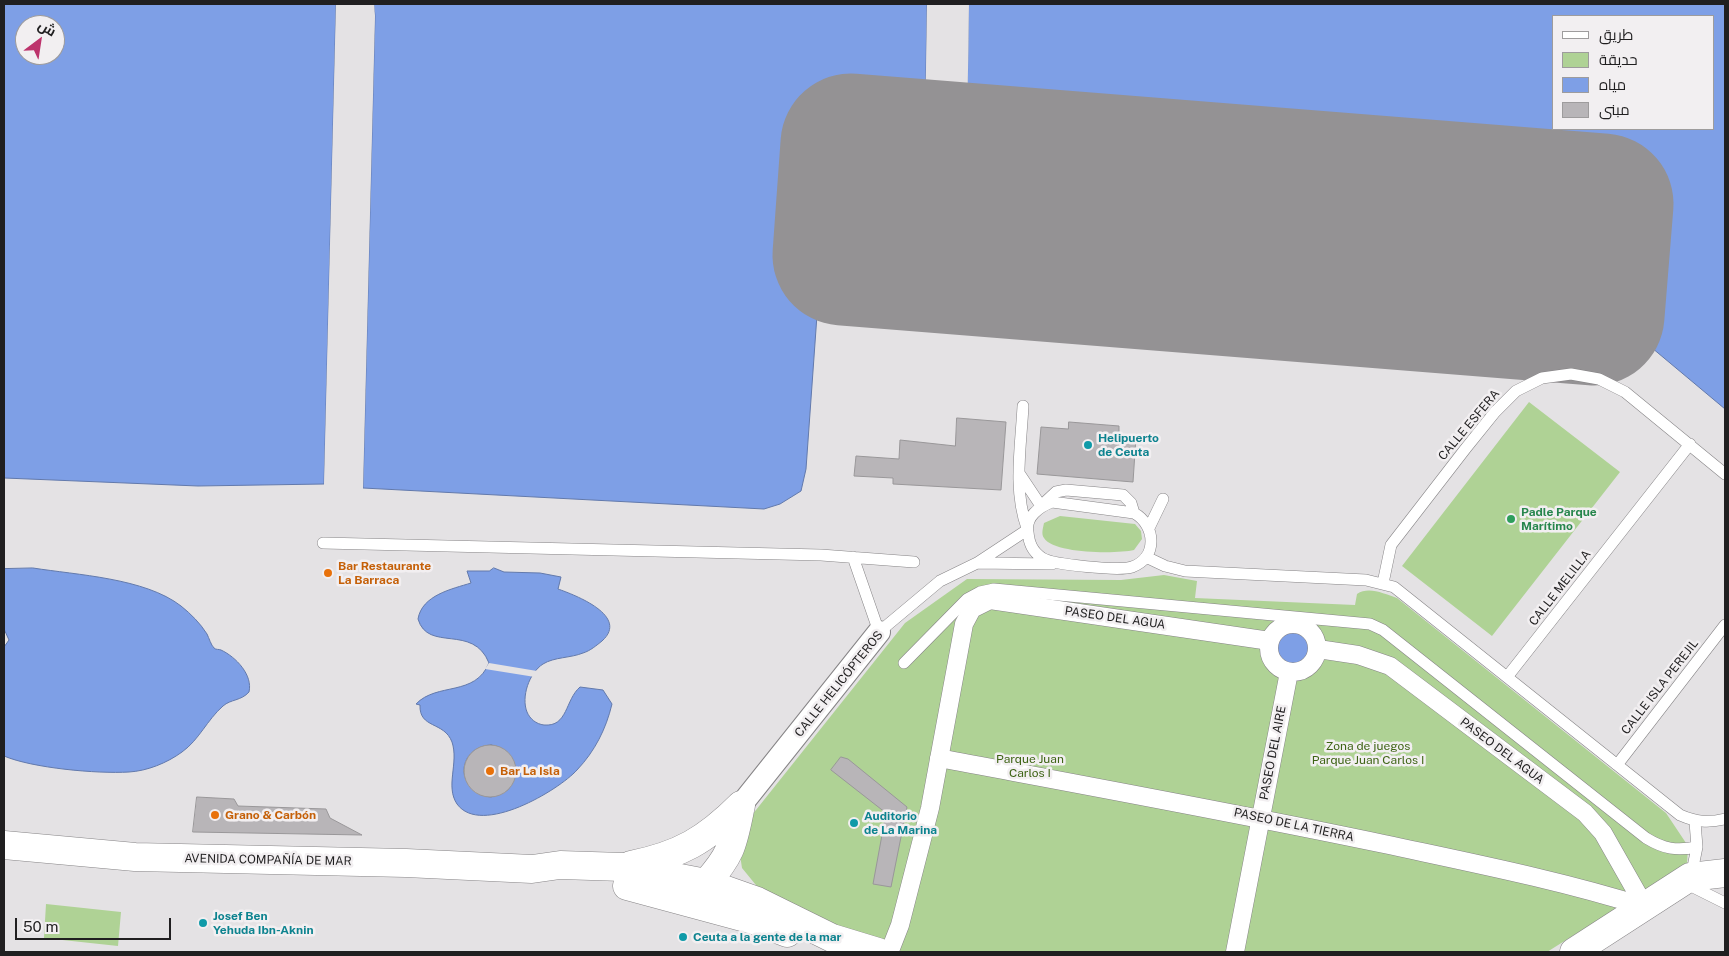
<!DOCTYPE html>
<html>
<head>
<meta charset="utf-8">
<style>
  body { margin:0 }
  #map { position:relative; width:1729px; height:956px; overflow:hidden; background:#e4e2e4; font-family:"Public Sans",Cairo,sans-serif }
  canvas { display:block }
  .frame { position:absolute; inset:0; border:5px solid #201f20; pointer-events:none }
  .legend { position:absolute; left:1552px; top:15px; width:162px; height:115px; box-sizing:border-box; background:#f2eff1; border:1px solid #9e9c9d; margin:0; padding:6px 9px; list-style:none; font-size:15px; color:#201f20 }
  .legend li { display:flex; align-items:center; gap:10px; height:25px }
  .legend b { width:25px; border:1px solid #9e9c9d }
  .north { position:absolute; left:15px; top:15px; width:50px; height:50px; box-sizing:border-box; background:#f2eff1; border:1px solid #9e9c9d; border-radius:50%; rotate:31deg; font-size:14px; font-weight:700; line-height:20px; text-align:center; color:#201f20 }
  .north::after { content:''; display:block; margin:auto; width:18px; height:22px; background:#bd336c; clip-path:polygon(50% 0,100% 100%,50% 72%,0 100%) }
  .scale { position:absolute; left:15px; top:918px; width:156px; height:22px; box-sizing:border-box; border:2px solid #201f20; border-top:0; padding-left:6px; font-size:15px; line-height:18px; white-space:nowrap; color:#201f20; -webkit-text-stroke:4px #f2eff1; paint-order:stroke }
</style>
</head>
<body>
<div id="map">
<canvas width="1729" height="956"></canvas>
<div class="frame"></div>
<ul class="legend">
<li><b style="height:6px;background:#fff"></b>طريق</li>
<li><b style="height:14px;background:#afd295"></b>حديقة</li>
<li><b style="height:14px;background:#7e9fe6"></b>مياه</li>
<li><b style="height:14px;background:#b8b5b8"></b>مبنى</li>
</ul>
<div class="north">ش</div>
<div class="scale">50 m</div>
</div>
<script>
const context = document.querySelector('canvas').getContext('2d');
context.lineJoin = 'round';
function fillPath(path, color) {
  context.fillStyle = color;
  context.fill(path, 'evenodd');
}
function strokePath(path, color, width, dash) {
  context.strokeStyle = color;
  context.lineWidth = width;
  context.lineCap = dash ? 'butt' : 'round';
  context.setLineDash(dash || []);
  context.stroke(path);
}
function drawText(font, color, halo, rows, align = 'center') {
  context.font = font + ' "Public Sans",sans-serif';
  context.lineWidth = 5;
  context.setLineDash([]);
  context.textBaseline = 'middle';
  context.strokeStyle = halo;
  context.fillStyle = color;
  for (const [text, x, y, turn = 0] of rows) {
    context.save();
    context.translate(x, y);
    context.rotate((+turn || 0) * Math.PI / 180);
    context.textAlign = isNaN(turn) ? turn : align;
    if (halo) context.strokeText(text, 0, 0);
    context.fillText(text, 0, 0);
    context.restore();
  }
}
fillPath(new Path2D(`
  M 1529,402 L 1620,472 L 1492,636 L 1402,566 Z
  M 1060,516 L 1135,524 L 1141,531 L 1142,539 L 1134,550 C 1117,554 1054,554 1044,538 C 1041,534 1043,528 1044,523 Z
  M 1164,575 L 1197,581 L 1195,598 L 1355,605 L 1357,594 C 1369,586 1384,594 1397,598 L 1666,813 L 1688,846 L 1687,864 L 1547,952 L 905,952 L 841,935 L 760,890 L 742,868 L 740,855 L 748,820 L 905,623 L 967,579 L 1121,580 Z
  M 46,904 L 121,912 L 118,946 L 44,938 Z`), '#afd295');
const water = new Path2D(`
  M 4,4 L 336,4 L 324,484 L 198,486 L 4,478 ZM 25,25 L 55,25 L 55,55 L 25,55 Z
  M 374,4 L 927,4 L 925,134 L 834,127 L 830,133 L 806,469 L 801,491 L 780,504 L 764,509 L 363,488 L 375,16 Z
  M 969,4 L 1725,4 L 1725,409 L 1615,317 L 1623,195 L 1617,189 L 967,135 ZM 1713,16 L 1713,129 L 1553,129 L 1553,16 Z
  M 33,568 C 77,575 145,578 181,606 C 191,614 200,623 207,634 C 209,638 211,645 214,648 C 216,650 219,649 221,650 C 236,657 253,675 249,692 C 241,701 231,699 223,706 C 207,720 199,740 182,752 C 167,763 147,771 129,772 C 97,774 32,768 4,756 L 4,647 L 9,640 L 4,629 L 4,569 Z
  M 494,568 L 504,572 L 540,573 L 561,577 L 558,589 C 575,595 630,616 602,641 C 597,645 590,651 583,653 C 571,658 554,657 543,664 C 529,673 521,697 527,712 C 530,719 536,724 544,725 C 568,727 565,700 580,687 L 603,690 L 612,704 C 606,729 595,751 577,770 C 559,790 481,837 457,804 C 445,786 459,763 452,742 C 444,721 419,729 420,705 L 416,704 C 437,682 475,697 489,663 C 473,623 428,653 418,619 C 422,595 452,589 471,583 L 467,571 L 489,571 ZM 491,745 C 506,747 515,757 516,773 L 508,790 L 491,797 C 455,793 455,747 491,745 Z
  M1274 647a19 19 0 1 1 38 0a19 19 0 1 1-38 0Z`);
fillPath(water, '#7e9fe6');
strokePath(water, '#6279ab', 1);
fillPath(new Path2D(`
  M 336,4 L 338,4 L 327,484 L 324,484 Z
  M 371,4 L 374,4 L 375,16 L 363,488 L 360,488 L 373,18 Z
  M 927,4 L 930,4 L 927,134 L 925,134 Z
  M 967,4 L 969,4 L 967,135 L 965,135 Z
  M 489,663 L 537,671 L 538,674 L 535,677 L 485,669 Z`), '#e4e2e4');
strokePath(new Path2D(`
  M 851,144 L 1603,204 L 1594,315 L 843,255 Z`), '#949294', 141);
const building = new Path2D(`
  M 957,418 L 1006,422 L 1001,490 L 893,484 L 893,478 L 854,476 L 856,456 L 899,459 L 900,440 L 955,446 Z
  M 1069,422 L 1119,426 L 1119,436 L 1136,437 L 1133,482 L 1037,474 L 1041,427 L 1068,429 Z
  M464 771a26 26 0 1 1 52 0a26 26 0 1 1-52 0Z
  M 841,757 L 848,759 L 907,807 L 891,887 L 873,884 L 886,813 L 831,770 Z
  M 197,797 L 234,799 L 238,806 L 326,809 L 330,818 L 362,835 L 193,832 Z`);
fillPath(building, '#b8b5b8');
strokePath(building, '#999799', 1);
const service = new Path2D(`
  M 1023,406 C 1021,446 1013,490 1027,528
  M 1019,473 L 1041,506 L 1056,492 L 1066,490 L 1123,495 L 1131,503 L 1134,513
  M 1052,502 L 1134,513 C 1156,525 1158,558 1132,567 C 1120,571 1053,565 1042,558 C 1032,551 1029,543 1028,532 C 1025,517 1039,507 1052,502 Z
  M 1149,528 L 1163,499
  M 323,543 L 821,555 L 914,562
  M 853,557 L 879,632 L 940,581 L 977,563 L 1052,564
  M 1146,557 L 1165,566 L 1185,571 L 1366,580 L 1394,587 L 1680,815 C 1696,822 1708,823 1725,819
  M 977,563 L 1027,530
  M 1383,583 L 1391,545 L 1466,448 L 1495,412 L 1516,391 L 1542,378 L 1571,374 L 1599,379 L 1625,392 L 1725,474
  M 904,663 L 967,599 L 980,592 L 994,589 L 1370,624 L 1383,630 L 1646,838 C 1664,849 1676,851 1697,847
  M 1507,677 L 1690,444
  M 1617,765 L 1725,625
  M 1691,877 L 1697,847 L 1695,822
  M 1687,884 L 1725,903`);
const pedestrian = new Path2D(`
  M1269 648a24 24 0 1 1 48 0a24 24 0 1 1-48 0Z
  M 1318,649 L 1358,655 L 1390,666 L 1585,813 L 1603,833 L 1645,907
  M 939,758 C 1088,786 1236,813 1384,844 C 1472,863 1559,880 1645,907
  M 891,948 L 900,925 L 930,808 L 964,624 L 972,609 L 990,600 L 1270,641
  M 1235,952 L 1289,672`);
const minor = new Path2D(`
  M 741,805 L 879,632`);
const tertiary = new Path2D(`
  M 4,845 L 135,857 L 406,863 L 532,869 L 560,865 L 623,867 L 706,883 L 757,901 L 832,938 L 878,952
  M 631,865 C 680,855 706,840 741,805
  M 689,885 L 706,883 C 733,853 733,843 741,805
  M 627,886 L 753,920 L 787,933
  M 1574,952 L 1690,877 L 1725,873`);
strokePath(service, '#868486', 12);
strokePath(pedestrian, '#868486', 19);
strokePath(minor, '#868486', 24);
strokePath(tertiary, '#868486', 29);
strokePath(service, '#fff', 11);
strokePath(pedestrian, '#fff', 18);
strokePath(minor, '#fff', 22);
strokePath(tertiary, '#fff', 28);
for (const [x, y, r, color] of [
  [1088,445,5,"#0f9aa8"],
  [1511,519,5,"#2e9e5b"],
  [328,573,5,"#e8710a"],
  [490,771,5,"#e8710a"],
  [215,815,5,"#e8710a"],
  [854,823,5,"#0f9aa8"],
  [203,923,5,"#0f9aa8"],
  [683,937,5,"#0f9aa8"]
]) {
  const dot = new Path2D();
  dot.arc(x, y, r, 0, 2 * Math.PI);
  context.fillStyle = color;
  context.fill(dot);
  strokePath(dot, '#f2eff1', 2);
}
drawText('12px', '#201f20', '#f2eff1', [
  ["CALLE ESFERA",1469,425,-50],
  ["CALLE MELILLA",1560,588,-52],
  ["PASEO DEL AGUA",1115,618,8],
  ["CALLE HELICÓPTEROS",839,684,-51],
  ["CALLE ISLA PEREJIL",1660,687,-52],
  ["PASEO DEL AGUA",1502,751,37],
  ["PASEO DEL AIRE",1273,753,-79],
  ["PASEO DE LA TIERRA",1294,825,12],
  ["AVENIDA COMPAÑÍA DE MAR",268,860,1]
]);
drawText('bold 12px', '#0d838f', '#f2eff1', [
  ["Helipuerto",1098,438],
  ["de Ceuta",1098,452],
  ["Auditorio",864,816],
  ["de La Marina",864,830],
  ["Josef Ben",213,916],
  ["Yehuda Ibn-Aknin",213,930],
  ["Ceuta a la gente de la mar",693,937]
], 'left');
drawText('bold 12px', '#27864d', '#f2eff1', [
  ["Padle Parque",1521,512],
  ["Marítimo",1521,526]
], 'left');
drawText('bold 12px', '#c56008', '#f2eff1', [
  ["Bar Restaurante",338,566],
  ["La Barraca",338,580],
  ["Bar La Isla",500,771],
  ["Grano & Carbón",225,815]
], 'left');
drawText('12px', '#3e6415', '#f2eff1', [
  ["Zona de juegos",1368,746],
  ["Parque Juan Carlos I",1368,760],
  ["Parque Juan",1030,759],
  ["Carlos I",1030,773]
]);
</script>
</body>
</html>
